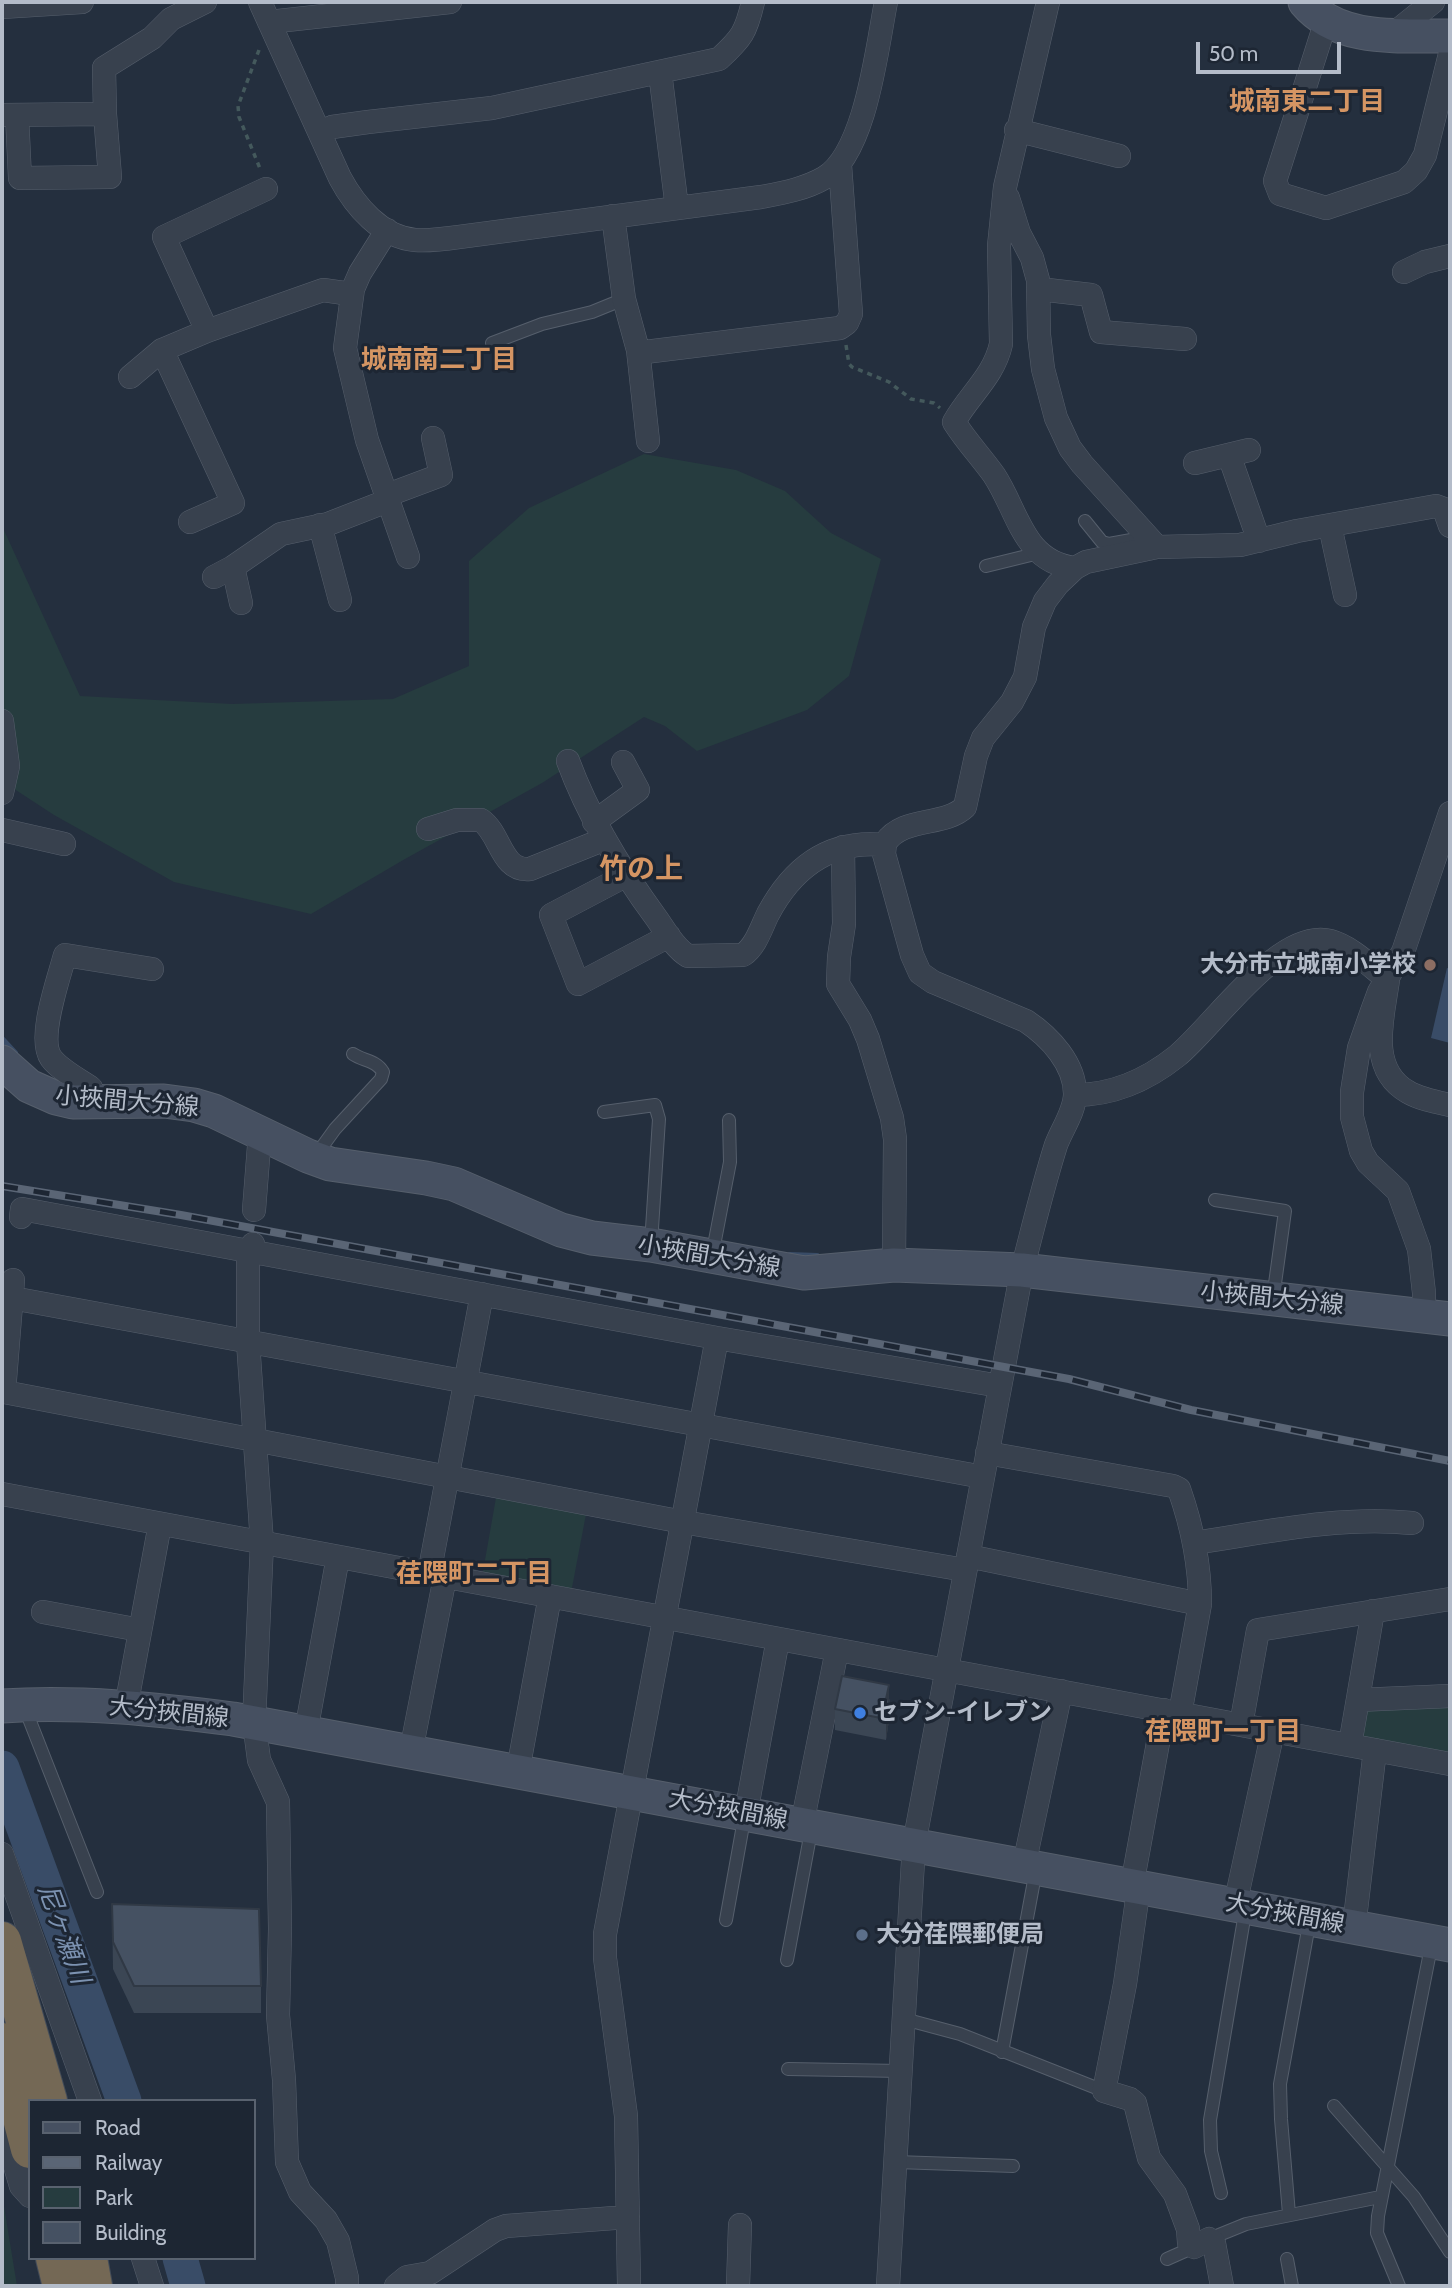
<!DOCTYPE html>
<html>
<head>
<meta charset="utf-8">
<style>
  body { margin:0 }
  #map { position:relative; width:1452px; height:2288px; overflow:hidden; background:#242f3e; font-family:Cabin,sans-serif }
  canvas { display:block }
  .frame { position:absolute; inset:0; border:4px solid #b4bcc9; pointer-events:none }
  .legend { position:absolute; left:28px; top:2099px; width:228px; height:161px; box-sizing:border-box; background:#1d2633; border:2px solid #59626f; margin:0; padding:9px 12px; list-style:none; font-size:21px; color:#b4bcc9 }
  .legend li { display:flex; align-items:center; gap:14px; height:35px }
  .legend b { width:35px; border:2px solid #59626f }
  .scale { position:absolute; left:1196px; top:42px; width:145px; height:32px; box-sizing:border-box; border:4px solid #b4bcc9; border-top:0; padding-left:9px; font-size:21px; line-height:24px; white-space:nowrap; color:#b4bcc9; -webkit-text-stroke:5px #1d2633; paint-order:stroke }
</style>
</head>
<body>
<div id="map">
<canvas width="1452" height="2288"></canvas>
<div class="frame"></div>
<ul class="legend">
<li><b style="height:9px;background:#465061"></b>Road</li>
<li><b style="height:9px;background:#5a6575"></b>Railway</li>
<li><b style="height:19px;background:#263c3f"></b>Park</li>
<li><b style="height:19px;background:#455162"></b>Building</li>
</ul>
<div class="scale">50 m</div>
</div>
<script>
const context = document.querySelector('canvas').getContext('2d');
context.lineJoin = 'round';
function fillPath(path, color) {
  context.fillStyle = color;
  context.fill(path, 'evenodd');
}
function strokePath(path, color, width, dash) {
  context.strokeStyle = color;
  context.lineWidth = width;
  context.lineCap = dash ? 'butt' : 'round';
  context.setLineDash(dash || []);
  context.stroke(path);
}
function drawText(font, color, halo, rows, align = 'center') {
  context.font = font + ' Cabin,"Noto Sans JP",sans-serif';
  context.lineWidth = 6;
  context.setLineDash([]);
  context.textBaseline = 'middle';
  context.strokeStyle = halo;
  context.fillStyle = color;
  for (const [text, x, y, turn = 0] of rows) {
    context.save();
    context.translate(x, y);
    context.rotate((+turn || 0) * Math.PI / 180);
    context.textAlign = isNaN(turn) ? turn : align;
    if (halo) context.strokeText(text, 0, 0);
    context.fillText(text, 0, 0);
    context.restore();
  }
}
fillPath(new Path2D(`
  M 644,454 L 736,470 L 785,491 L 831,533 L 881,559 L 849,676 L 807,710 L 697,751 L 665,726 L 644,717 L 542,783 L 405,859 L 311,914 L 174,882 L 54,815 L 2,781 L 2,526 L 80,696 L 232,704 L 393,699 L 469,666 L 469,561 L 529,508 Z
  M 497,1492 L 587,1509 L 571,1593 L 482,1577 Z
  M 1450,1700 L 1450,1757 L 1362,1740 L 1362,1709 Z
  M 2,2200 L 3,2200 L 17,2286 L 2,2286 Z`), '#263c3f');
fillPath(new Path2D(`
  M 1447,968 L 1450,969 L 1450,1043 L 1431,1038 Z`), '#394c67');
strokePath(new Path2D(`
  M 2,1039 L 15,1053
  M 790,1255 L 817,1256`), '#394c67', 6);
strokePath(new Path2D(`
  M 2,1768 L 124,2101
  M 180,2258 L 188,2286`), '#394c67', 35);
const lane = new Path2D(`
  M 492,343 L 542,324 L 592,312 L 624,299
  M 1085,521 L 1102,542 L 1109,544 L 1148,537
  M 986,566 L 1039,553
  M 604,1112 L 655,1105 L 659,1119 L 651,1244
  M 314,1158 L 335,1129 L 381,1079 L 383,1072 C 376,1060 363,1061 353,1054
  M 1215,1200 L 1285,1211 L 1273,1298
  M 712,1256 L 730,1162 L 729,1120
  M 24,1706 L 97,1892
  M 726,1920 L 745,1814
  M 787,1960 L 812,1826
  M 904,2019 L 960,2034 L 1104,2091
  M 1002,2052 L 1036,1870
  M 788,2069 L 901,2071
  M 1334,2106 L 1414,2197 L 1450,2252
  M 896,2162 L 1013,2166
  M 1221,2193 L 1211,2151 L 1210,2120 L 1246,1907
  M 1289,2214 L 1281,2119 L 1280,2084 L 1310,1919
  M 1209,2239 L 1246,2224 L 1380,2197
  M 1167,2259 L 1194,2247
  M 1287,2259 L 1292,2286
  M 1399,2286 L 1377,2233 L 1378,2216 L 1432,1942`);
const street = new Path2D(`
  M 260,2 L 340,178 C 355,206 381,237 415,240 C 429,241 445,239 459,237 L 761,197 C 782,193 805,189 824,178 C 866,153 877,47 886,2
  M 1048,2 L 1005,187 L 999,246 L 1001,344 C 994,376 969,395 954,422 C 966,441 981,457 994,475 C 1018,511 1023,562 1075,568
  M 2,7 L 82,2
  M 1326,21 L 1275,181 L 1280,194 L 1326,208 L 1404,182 L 1416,171 L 1425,155 L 1450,54
  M 269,22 L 450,2
  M 1393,34 L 1433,2
  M 660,72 L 677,208
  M 3,115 L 105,114
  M 17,115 L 20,178 L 110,177 L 105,114 L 104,68 L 152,38 L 171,19 L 205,2
  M 1016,130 L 1119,156
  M 320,132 L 332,127 L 368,122 L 492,108 L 719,59 C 742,38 746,32 753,2
  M 1008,198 L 1019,233 L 1032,258 L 1038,280 L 1039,335 L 1043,369 L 1056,418 L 1070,448 L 1082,464 L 1157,547
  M 613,216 L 624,299 L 638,350 L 645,352 L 840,328 L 847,323 L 851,314 L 840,165
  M 387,230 L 360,273 L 353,289 L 345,348 L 367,440 L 408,557
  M 1404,272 L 1425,262 L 1450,256
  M 1039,289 L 1091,295 L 1101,332 L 1185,339
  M 207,331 L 164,237 L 266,189
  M 162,350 L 233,503 L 190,522
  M 638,350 L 648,441
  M 130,377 L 162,350 L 207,331 L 323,290 L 351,294
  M 1229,455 L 1259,541
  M 1195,463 L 1249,450
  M 385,496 L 441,475 L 433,438
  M 320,525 L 340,600
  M 1330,526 L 1345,595
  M 233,567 L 241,603
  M 214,577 L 233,567 L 281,534 L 328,524 L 387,501
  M 2,721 L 8,766 L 2,793
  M 568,761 C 589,818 621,870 657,919 C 666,932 675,948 688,956 L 743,955 C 756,946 761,928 768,914 C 793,867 830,839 885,845
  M 594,822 L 638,790 L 623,762
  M 428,829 L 457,820 L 481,820 C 501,834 501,872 530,869 L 605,839
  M 2,830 L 64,844
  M 843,847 L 844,924 L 839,957 L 838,984 L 860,1020 L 868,1039 L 892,1118 L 895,1139 L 894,1265
  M 627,875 L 551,915 L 578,984 L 669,936
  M 1075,1095 C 1114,1095 1147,1080 1177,1056 C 1214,1026 1279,928 1330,941 C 1352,947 1371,967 1388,980 C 1383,1017 1367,1069 1408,1092 C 1420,1099 1436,1102 1450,1105
  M 93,1102 L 91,1088 C 78,1079 60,1070 51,1058 C 37,1038 59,978 65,955 L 152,969
  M 254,1210 L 260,1133
  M 21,1217 L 22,1209 L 717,1338 L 1000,1386
  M 253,1244 L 248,1251 L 248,1342 L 262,1543 L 254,1722 L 259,1760 L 278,1802 L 280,1929 L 278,2015 L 284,2080 L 287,2162 L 300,2192 L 326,2220 L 338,2241 L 347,2278 L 347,2286
  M 13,1280 L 4,1392 L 683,1522 L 965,1570
  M 12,1298 L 983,1477
  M 1424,1316 L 1424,1293 L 1419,1249 L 1398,1191 L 1368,1163 L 1361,1151 L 1352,1117 L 1352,1092 L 1359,1048 L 1372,1011 L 1379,992 L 1403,952 L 1450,813
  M 987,1453 L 1173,1486 L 1179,1489 C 1192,1526 1200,1564 1200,1604 L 1180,1714
  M 2,1494 L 1450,1764
  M 1194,1543 C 1267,1532 1338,1516 1412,1523
  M 968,1556 L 1200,1604
  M 429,1574 L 482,1294
  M 43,1612 L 140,1630
  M 1358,1700 L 1450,1696
  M 126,1707 L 160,1524
  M 1241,1725 L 1258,1630 L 1450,1599
  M 306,1731 L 338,1557
  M 1350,1745 L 1373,1611
  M 411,1751 L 445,1577
  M 518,1770 L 550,1596
  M 746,1813 L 778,1639
  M 802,1824 L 837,1650
  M 2,1854 L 90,2101
  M 1024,1865 L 1061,1691
  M 1132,1885 L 1164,1710
  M 1139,1886 L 1125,1984 L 1104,2091 L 1130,2099 L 1135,2103 L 1149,2158 L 1175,2194 L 1188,2229 L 1189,2243 L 1194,2247 L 1209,2239 L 1214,2243 L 1222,2286
  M 1235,1905 L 1273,1731
  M 1354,1927 L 1375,1750
  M 2,2122 L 21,2186 L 30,2196
  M 143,2258 L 152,2286
  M 396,2286 L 407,2277 L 430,2273 L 495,2230 L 506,2226 L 628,2217
  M 629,2286 L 626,2116 L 605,1958 L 605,1934 L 717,1338
  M 738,2286 L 740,2225
  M 888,2286 L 914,1844 L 1022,1270 C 1033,1228 1043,1186 1056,1145 C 1062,1129 1075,1111 1075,1094 C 1075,1064 1050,1037 1026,1021 L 933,982 L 920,973 L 912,955 L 884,854 L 885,843 C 903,816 944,827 965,807 L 976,756 L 983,738 L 1012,702 L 1025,677 L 1034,627 L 1045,601 L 1058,584 L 1075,568 L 1086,562 L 1157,547 L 1240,545 L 1297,531 L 1436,506 L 1444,509 L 1450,526`);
const secondary = new Path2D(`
  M 1305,2 C 1339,43 1402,35 1450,36
  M 2,1062 L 29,1086 L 56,1098 L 73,1102 L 164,1101 L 194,1105 L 214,1111 L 308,1156 L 330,1164 L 426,1178 L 454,1184 L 561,1230 L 592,1238 L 651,1245 L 804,1273 L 894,1265 L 1022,1270 L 1450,1319
  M 2,1706 C 79,1701 156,1709 233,1719 L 1450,1945`);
const highway = new Path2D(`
  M 2,1941 L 48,2101
  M 2,2042 L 30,2149
  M 55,2258 L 62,2286
  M 88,2258 L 93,2286`);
strokePath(lane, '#565f6c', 14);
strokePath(street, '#565f6c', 24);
strokePath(secondary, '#565f6c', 35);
strokePath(highway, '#434c59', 40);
strokePath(new Path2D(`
  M 259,50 L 238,106 L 239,117 L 261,171
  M 846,345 L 849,364 L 852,367 L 889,382 L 911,399 L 934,403 L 940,408`), '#44595c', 3.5, [5, 5]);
strokePath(lane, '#38414e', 12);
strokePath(street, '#38414e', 23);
strokePath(secondary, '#465061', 33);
strokePath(highway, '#746855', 38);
const rail = new Path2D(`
  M 2,1186 L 181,1215 L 1069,1379 L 1191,1410 L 1450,1461`);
strokePath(rail, '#5a6575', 8);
strokePath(rail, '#1d2633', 5, [16]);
fillPath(new Path2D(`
  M 889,1685 L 889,1720 L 886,1740 L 835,1730 L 835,1709 Z
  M 112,1904 L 261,1986 L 261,2013 L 134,2013 L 113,1969 Z`), '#3b4654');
fillPath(new Path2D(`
  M 889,1685 L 889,1720 L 886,1740 L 886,1699 Z`), '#303945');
const building = new Path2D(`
  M 842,1676 L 889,1685 L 886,1699 L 889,1700 L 886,1719 L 835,1709 Z
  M 112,1904 L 259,1909 L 261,1986 L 134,1986 L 113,1942 Z`);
fillPath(building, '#455162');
strokePath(building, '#303945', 2);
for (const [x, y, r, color] of [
  [1430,965,7,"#8d6e63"],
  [860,1713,7,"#3f7fe0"],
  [862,1935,7,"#5c6f8a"]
]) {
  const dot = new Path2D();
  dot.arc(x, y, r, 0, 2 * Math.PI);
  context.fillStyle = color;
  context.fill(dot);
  strokePath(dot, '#1d2633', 2.5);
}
drawText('bold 24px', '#b4bcc9', '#1d2633', [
  ["大分市立城南小学校",1416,965,"right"],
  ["セブン-イレブン",874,1713],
  ["大分荏隈郵便局",876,1935]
], 'left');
drawText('24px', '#b4bcc9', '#1d2633', [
  ["小挾間大分線",127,1102,5],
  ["小挾間大分線",709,1257,10],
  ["小挾間大分線",1272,1299,6],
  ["大分挾間線",169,1713,6],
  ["大分挾間線",728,1810,11],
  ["大分挾間線",1285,1914,11]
]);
drawText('bold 26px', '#d59563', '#1d2633', [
  ["城南東二丁目",1307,102],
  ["城南南二丁目",439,360],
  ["荏隈町二丁目",474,1574],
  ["荏隈町一丁目",1223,1732]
]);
drawText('italic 26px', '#7c92b1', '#1d2633', [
  ["尼ヶ瀬川",63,1934,70]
]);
drawText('bold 28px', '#d59563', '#1d2633', [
  ["竹の上",641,870]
]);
</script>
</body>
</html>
